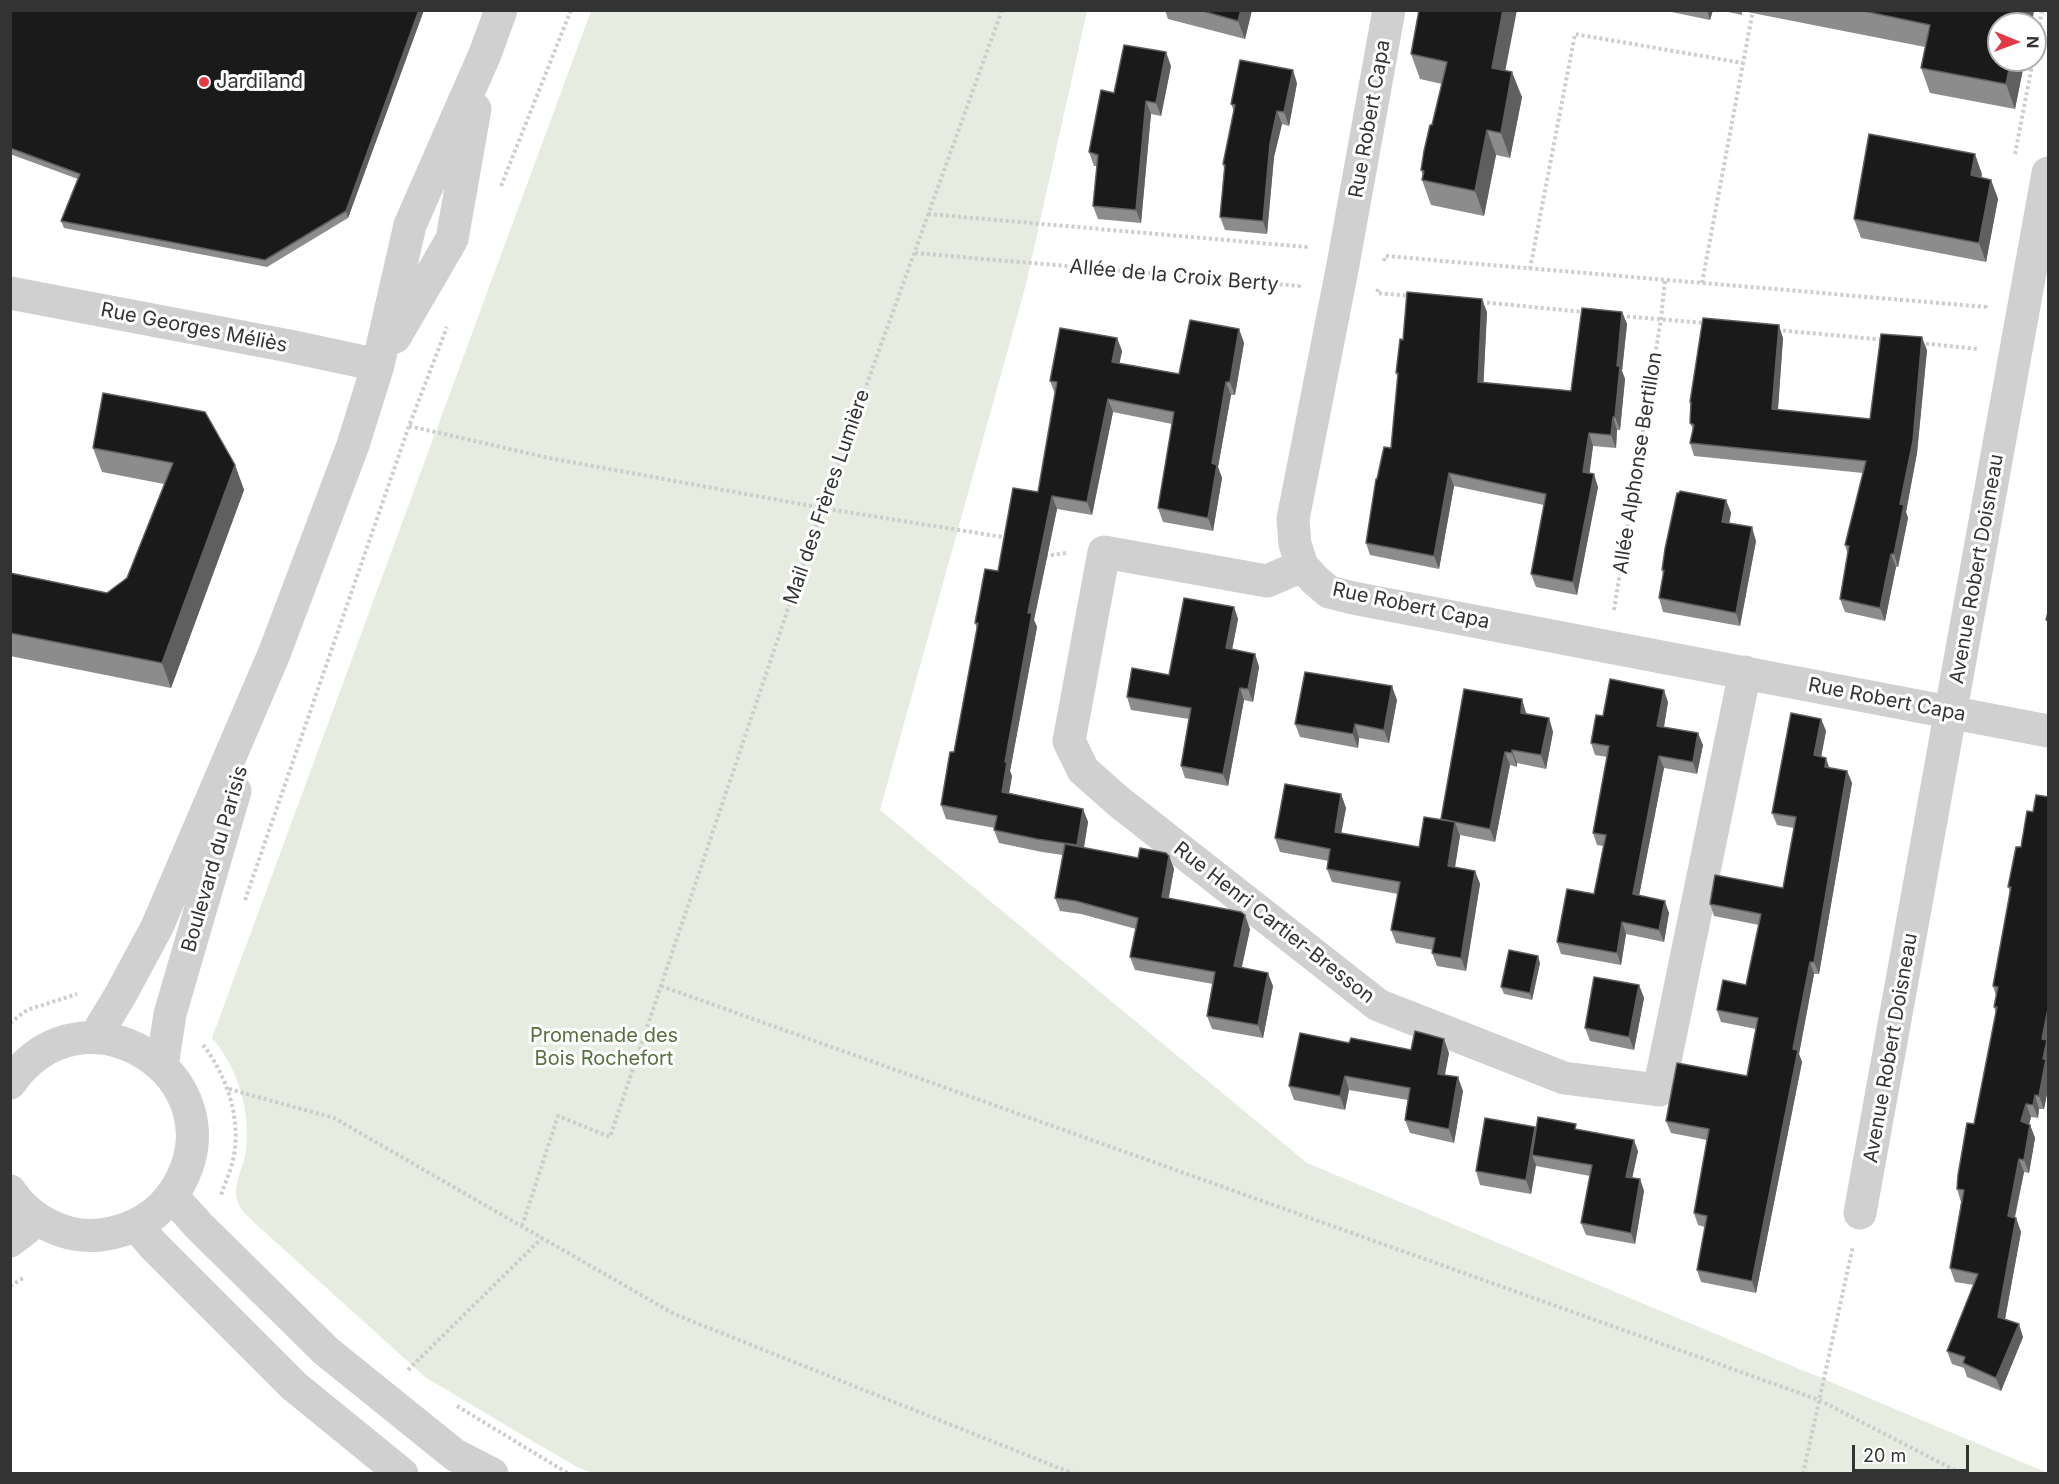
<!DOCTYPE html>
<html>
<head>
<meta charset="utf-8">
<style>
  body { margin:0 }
  #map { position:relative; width:2059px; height:1484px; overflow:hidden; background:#fff; font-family:Inter,sans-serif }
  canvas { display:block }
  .frame { position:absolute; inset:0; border:12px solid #333; pointer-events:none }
  .north { position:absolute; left:1987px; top:12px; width:60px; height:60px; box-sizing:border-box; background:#fff; border:2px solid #adadad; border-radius:50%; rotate:91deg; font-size:16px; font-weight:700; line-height:24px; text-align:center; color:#333 }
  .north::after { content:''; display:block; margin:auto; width:21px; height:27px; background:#e63946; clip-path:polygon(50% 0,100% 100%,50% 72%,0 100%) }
  .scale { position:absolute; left:1852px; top:1445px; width:117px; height:27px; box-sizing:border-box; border:3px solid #333; border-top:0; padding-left:8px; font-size:18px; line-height:21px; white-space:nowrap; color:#333; -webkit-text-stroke:4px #fff; paint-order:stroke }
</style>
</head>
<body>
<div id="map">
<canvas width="2059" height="1484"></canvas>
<div class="frame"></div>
<div class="north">N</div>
<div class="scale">20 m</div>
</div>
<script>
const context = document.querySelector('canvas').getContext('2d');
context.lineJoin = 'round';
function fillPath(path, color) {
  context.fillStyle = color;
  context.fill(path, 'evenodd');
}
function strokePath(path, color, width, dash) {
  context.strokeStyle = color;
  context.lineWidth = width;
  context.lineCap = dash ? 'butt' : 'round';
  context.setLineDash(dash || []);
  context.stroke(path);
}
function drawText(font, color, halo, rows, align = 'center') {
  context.font = font + ' Inter,sans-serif';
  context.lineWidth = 6;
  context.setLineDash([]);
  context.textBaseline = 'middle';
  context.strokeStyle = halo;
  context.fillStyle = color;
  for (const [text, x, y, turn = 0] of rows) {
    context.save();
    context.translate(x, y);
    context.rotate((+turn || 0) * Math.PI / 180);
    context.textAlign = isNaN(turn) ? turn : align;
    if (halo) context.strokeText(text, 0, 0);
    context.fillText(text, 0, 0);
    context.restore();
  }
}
fillPath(new Path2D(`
  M 591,11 L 1087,11 L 1025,288 L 880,810 L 1307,1163 L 2048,1473 L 593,1473 L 579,1468 L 534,1442 L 425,1377 L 258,1226 C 252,1220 243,1213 239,1205 C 230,1188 244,1168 246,1151 C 251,1112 238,1068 212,1038 Z`), '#e6ecdf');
strokePath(new Path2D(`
  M 2035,49 L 2042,10
  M 2015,154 L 2033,60
  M 501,186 L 571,10
  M 928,214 L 1306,247 L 1305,251
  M 915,253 L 1299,286 L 1300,283
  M 1384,261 L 1385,256 L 1986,307 L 1986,309
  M 1530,269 L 1575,34 L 1743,63
  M 1702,283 L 1753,10
  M 1378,289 L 1377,293 L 1411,296
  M 1481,302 L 1584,312
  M 1621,316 L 1706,323
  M 1777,330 L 1886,340
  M 1920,343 L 1978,349
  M 409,426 L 549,458 L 822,508 L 1009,538
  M 1045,556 L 1066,553
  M 1614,610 L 1661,319 L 1665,280
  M 245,900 L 409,426 L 447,327
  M 661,986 L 1819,1400 L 1962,1474
  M 10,1023 L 27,1010 L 77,994
  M 203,1045 C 228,1077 243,1123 232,1164 C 229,1175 224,1185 221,1195
  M 229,1089 L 334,1118 L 674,1314 L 1074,1474
  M 522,1226 L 558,1116 L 610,1137 L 822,508 L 1002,10
  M 10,1286 L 25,1277
  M 408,1370 L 542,1238
  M 457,1406 L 569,1474
  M 1803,1474 L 1853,1246`), '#cdcdcd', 4, [3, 3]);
strokePath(new Path2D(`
  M 1389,10 L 1342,270 L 1293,519 L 1295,544 L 1302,566 L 1315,580 L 1329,592 L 1353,598 L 2048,731
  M 10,293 L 289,346 L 378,365
  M 395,337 L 452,239 L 475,109
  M 1302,566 L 1267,581 L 1104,552 L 1069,741 L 1083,770 L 1118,801 L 1378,1005 L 1564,1078 L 1659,1090 L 1745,672
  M 95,1037 L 121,994 L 157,927 L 274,654 L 353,445 L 378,365 L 410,225 L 485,54 L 501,10
  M 162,1066 L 170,1014 L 235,791
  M 10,1083 C 85,976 240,1078 178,1186 C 160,1216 133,1231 100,1235 C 65,1239 29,1220 10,1191
  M 172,1196 L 200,1227 L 326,1351 L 455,1455 L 492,1474
  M 1860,1213 L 2048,173
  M 137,1226 L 153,1245 L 294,1386 L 402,1474
  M 10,1241 L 37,1220`), '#d0d0d0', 33);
fillPath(new Path2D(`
  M 10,10 L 424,10 L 348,218 L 267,267 L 64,228 L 61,221 L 78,179 L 10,154 Z
  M 1165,10 L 1252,10 L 1245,39 L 1168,19 Z
  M 1662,10 L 1713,10 L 1710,20 Z
  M 1719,10 L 2034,10 L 2015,109 L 1930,93 L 1921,68 L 1925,47 L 1742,11 L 1742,15 Z
  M 1411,54 L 1505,71 L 1522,97 L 1510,158 L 1496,155 L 1484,216 L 1431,205 L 1422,180 L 1423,176 L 1421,170 L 1442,84 L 1420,79 Z
  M 1171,66 L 1161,116 L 1151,114 L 1141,223 L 1098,219 L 1093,206 L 1097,166 L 1094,166 L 1089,152 Z
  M 1297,83 L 1289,126 L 1282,124 L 1274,157 L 1267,234 L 1225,230 L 1220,217 L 1224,169 L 1223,164 L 1234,111 L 1231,104 Z
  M 1982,174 L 1981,178 L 1991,180 L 1998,199 L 1986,262 L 1861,238 L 1854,219 Z
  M 1487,312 L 1483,383 L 1571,391 L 1622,312 L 1627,324 L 1622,371 L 1625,379 L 1620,430 L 1617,430 L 1616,448 L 1593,446 L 1589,473 L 1598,487 L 1577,595 L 1536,587 L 1531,574 L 1544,505 L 1454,486 L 1439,569 L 1370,555 L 1366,543 L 1377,479 L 1391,448 L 1398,378 L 1396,373 L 1403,340 Z
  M 1239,329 L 1244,343 L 1235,395 L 1231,395 L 1218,467 L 1222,478 L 1213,531 L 1163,522 L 1158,508 L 1172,424 L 1113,412 L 1092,515 L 1057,509 L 1034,620 L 1037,627 L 1010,771 L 1012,776 L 1009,793 L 1083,809 L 1088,822 L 1084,848 L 1138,858 L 1169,856 L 1174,869 L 1169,898 L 1250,929 L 1242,967 L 1273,986 L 1263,1038 L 1212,1029 L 1207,1016 L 1213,984 L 1135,970 L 1130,957 L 1136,929 L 1081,914 L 1060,911 L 1055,898 L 1063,855 L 1042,852 L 999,843 L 994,830 L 995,828 L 946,819 L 941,805 L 954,752 L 977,629 L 975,623 L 998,571 L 1038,492 L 1055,394 L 1050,381 L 1117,338 L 1122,351 L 1119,364 L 1179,374 Z
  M 1783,338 L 1778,410 L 1870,419 L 1927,350 L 1917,453 L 1906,512 L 1908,518 L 1898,567 L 1896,567 L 1885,621 L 1845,612 L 1840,599 L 1848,555 L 1845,545 L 1863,473 L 1694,456 L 1690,443 L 1693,429 L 1690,423 L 1691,406 L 1690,402 Z
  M 93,448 L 235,465 L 244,490 L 171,688 L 10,656 L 10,573 L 107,593 L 127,578 L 164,484 L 102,472 Z
  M 1726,500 L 1731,513 L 1729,523 L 1756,541 L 1740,626 L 1663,612 L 1659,598 L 1663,574 L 1662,570 Z
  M 1234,607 L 1238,619 L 1232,650 L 1255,654 L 1259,667 L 1253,702 L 1244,700 L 1228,786 L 1185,778 L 1181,766 L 1189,719 L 1131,710 L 1127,697 L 1169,675 Z
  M 1522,699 L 1526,714 L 1549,718 L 1553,732 L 1546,769 L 1517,763 L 1517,767 L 1510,765 L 1495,842 L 1460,835 L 1455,867 L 1475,871 L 1480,884 L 1466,971 L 1437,966 L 1432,953 L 1433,950 L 1396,943 L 1391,930 L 1398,894 L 1332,882 L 1327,869 L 1329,861 L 1280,852 L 1275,838 L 1341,794 L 1346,808 L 1341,833 L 1419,847 L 1441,820 Z
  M 1397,700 L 1389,743 L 1359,738 L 1358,748 L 1300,737 L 1295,724 Z
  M 1668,702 L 1664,727 L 1703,745 L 1697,774 L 1664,768 L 1639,896 L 1669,913 L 1664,942 L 1626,934 L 1621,965 L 1561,954 L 1557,942 L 1594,894 L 1603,846 L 1597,845 L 1593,833 L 1607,757 L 1595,755 L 1591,743 L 1603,716 Z
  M 1821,719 L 1826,731 L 1821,757 L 1830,768 L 1847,771 L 1852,783 L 1819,974 L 1814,974 L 1799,1054 L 1802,1062 L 1756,1293 L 1701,1282 L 1697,1270 L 1705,1227 L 1698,1225 L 1694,1213 L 1707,1140 L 1671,1133 L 1666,1121 L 1747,1076 L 1756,1029 L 1721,1022 L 1717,1010 L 1746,985 L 1759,925 L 1714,916 L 1710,904 L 1783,888 L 1794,828 L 1777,825 L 1772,813 Z
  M 2049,797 L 2049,1084 L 2044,1109 L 2039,1109 L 2038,1118 L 2031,1117 L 2029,1125 L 2030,1125 L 2035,1138 L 2029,1173 L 2024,1172 L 2015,1218 L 2016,1218 L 2021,1232 L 2005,1319 L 2023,1337 L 2001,1391 L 1967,1377 L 1964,1368 L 1952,1364 L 1947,1351 L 1974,1285 L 1955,1282 L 1950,1268 L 1961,1202 L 1957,1189 L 1974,1124 L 1996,1013 L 1994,1007 L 1996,996 L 1993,986 L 2010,891 L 2008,887 L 2033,812 Z
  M 1540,963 L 1532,1000 L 1504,994 L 1501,987 Z
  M 1639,985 L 1644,998 L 1634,1050 L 1590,1041 L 1585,1028 Z
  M 1349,1043 L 1411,1050 L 1449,1053 L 1445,1075 L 1463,1091 L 1454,1143 L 1410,1133 L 1405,1120 L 1408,1100 L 1349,1090 L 1345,1110 L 1294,1100 L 1289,1086 Z
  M 1535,1127 L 1536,1131 L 1578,1130 L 1638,1151 L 1632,1178 L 1640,1179 L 1644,1191 L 1635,1244 L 1586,1235 L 1581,1223 L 1590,1176 L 1536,1166 L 1536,1165 L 1531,1194 L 1480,1185 L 1476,1171 Z`), '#8c8c8c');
fillPath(new Path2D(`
  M 419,10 L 424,10 L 348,218 L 346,211 Z
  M 1241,10 L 1252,10 L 1245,39 L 1238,21 Z
  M 1503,10 L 1517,10 L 1501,93 L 1492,68 Z
  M 1707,10 L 1713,10 L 1710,20 Z
  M 2020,10 L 2034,10 L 2032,24 L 2018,24 Z
  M 1166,52 L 1171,66 L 1161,116 L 1156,103 Z
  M 2011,60 L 2025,60 L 2015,109 L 2006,84 Z
  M 1293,70 L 1297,83 L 1289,126 L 1284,112 Z
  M 1512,72 L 1522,97 L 1510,158 L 1501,133 Z
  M 1146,101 L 1151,114 L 1141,223 L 1136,210 Z
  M 1277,111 L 1282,124 L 1274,157 L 1267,234 L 1263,221 L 1270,144 Z
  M 1487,130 L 1496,155 L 1484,216 L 1475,191 Z
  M 1975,154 L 1982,174 L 1978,195 L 1971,175 Z
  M 1991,180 L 1998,199 L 1986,262 L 1979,243 Z
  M 1482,299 L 1487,312 L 1483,395 L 1478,382 Z
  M 1622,312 L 1627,324 L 1622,371 L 1625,379 L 1620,430 L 1615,417 L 1617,366 Z
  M 1779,325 L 1783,338 L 1777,422 L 1772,409 Z
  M 1239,329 L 1244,343 L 1235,395 L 1230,382 Z
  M 1922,337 L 1927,350 L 1917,453 L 1906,512 L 1908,518 L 1898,567 L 1894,554 Z
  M 1117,338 L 1122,351 L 1117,376 L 1112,362 Z
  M 1226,382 L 1231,395 L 1218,467 L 1222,478 L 1213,531 L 1208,518 L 1212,463 Z
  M 1108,399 L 1113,412 L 1092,515 L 1087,502 Z
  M 1613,417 L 1617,430 L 1616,448 L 1611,435 Z
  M 1589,433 L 1593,446 L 1588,485 L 1583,472 Z
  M 235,465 L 244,490 L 171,688 L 162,663 Z
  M 1449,473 L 1454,486 L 1439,569 L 1434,556 Z
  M 1594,474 L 1598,487 L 1577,595 L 1573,582 Z
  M 1052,496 L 1057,509 L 1034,620 L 1037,627 L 1010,771 L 1012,776 L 1007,805 L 1002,792 L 1005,762 L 1028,613 Z
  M 1726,500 L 1731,513 L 1727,535 L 1722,522 Z
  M 1752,527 L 1756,541 L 1740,626 L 1736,613 Z
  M 1891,554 L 1896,567 L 1885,621 L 1880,608 Z
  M 1234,607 L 1238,619 L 1230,660 L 1226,648 Z
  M 1255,654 L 1259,667 L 1253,702 L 1248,689 Z
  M 1392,686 L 1397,700 L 1389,743 L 1384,730 Z
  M 1240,688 L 1244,700 L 1228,786 L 1223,774 Z
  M 1664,690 L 1668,702 L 1662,738 L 1657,726 Z
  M 1522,699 L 1526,713 L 1526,726 L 1521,713 Z
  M 1549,718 L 1553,732 L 1546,769 L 1541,755 Z
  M 1821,719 L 1826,731 L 1819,768 L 1814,755 Z
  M 1355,724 L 1359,738 L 1358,748 L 1353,734 Z
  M 1698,733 L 1703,745 L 1697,774 L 1693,762 Z
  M 1512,750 L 1517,763 L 1517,767 L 1512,753 Z
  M 1505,752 L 1510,765 L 1495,842 L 1490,829 Z
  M 1659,756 L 1664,768 L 1637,906 L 1633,894 Z
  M 1826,758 L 1830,770 L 1825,767 Z
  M 1847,771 L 1852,783 L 1819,974 L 1814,962 Z
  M 1341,794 L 1346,808 L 1339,845 L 1335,832 Z
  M 1083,809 L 1088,822 L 1082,858 L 1077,845 Z
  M 1455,822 L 1460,836 L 1453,879 L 1448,866 Z
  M 1169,856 L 1174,869 L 1166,910 L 1162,897 Z
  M 1475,871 L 1480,884 L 1466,971 L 1461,958 Z
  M 1665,901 L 1669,913 L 1664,942 L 1659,930 Z
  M 1245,915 L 1250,929 L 1239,979 L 1234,966 Z
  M 1622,922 L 1626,934 L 1621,965 L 1617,953 Z
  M 1538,956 L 1540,963 L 1532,1000 L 1530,993 Z
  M 1810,962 L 1814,974 L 1799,1054 L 1802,1062 L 1756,1293 L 1752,1281 L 1793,1049 Z
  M 1268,973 L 1273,986 L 1263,1038 L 1258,1025 Z
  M 1639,985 L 1644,998 L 1634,1050 L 1629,1037 Z
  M 2049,1004 L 2049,1084 L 2044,1109 L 2039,1096 L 2043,1059 L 2042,1039 Z
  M 1444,1039 L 1449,1053 L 1442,1088 L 1438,1074 Z
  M 1345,1076 L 1349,1090 L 1345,1110 L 1340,1096 Z
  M 1458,1077 L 1463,1091 L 1454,1143 L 1449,1129 Z
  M 2035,1095 L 2039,1109 L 2038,1118 L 2033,1105 Z
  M 2026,1104 L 2031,1117 L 2026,1135 L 2021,1121 Z
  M 2030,1125 L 2035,1138 L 2029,1173 L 2024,1160 Z
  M 1535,1127 L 1539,1141 L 1532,1155 L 1536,1165 L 1531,1194 L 1526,1180 Z
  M 1634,1140 L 1638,1151 L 1630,1188 L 1626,1177 Z
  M 2019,1159 L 2024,1172 L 2012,1229 L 2008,1216 Z
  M 1640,1179 L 1644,1191 L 1635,1244 L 1631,1233 Z
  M 2016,1218 L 2021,1232 L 2003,1330 L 1998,1317 Z
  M 2019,1324 L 2023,1337 L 2001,1391 L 1996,1378 Z`), '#5f5f5f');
const building = new Path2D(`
  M 10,10 L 419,10 L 346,211 L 265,260 L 61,221 L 80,174 L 10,148 Z
  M 1199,10 L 1241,10 L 1238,21 Z
  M 1419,10 L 1503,10 L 1492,68 L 1512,72 L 1501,133 L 1487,130 L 1475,191 L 1422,180 L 1424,171 L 1421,170 L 1424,151 L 1430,125 L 1432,125 L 1447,62 L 1411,54 Z
  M 1859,10 L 2020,10 L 2018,24 L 1999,24 L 1999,60 L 2011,60 L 2006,84 L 1921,68 L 1930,25 Z
  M 1124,45 L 1166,52 L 1156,103 L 1146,101 L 1136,210 L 1093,206 L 1098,155 L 1089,152 L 1101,90 L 1114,93 Z
  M 1240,60 L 1293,70 L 1284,112 L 1277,111 L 1270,144 L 1263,221 L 1220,217 L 1225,165 L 1223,164 L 1235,105 L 1231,104 Z
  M 1869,134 L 1975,154 L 1971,175 L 1991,180 L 1979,243 L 1854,219 Z
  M 1407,292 L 1482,299 L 1478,382 L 1571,391 L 1582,308 L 1622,312 L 1617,366 L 1620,366 L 1615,417 L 1613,417 L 1611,435 L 1589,433 L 1583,472 L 1594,474 L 1573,582 L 1531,574 L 1546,494 L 1449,473 L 1434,556 L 1366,543 L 1376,479 L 1377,479 L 1384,447 L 1391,448 L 1398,373 L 1396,373 L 1400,339 L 1403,340 Z
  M 1703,318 L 1779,325 L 1772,409 L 1870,419 L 1881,334 L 1922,337 L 1913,441 L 1900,504 L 1904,505 L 1894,554 L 1891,554 L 1880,608 L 1840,599 L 1849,546 L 1845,545 L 1866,461 L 1690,443 L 1694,425 L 1690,423 L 1691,402 L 1690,402 Z
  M 1190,320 L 1239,329 L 1230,382 L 1226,382 L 1212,463 L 1217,465 L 1208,518 L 1158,508 L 1174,412 L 1108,399 L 1087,502 L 1052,496 L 1028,613 L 1032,613 L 1005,762 L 1007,762 L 1002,792 L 1083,809 L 1077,845 L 1037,839 L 994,830 L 997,816 L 941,805 L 950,752 L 954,752 L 978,623 L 975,623 L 985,569 L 998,571 L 1013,488 L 1038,492 L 1057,382 L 1050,381 L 1060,328 L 1117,338 L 1112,362 L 1179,374 Z
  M 103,393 L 205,412 L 235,465 L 162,663 L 10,633 L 10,573 L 107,593 L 127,578 L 173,463 L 93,448 Z
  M 1680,491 L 1726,500 L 1722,522 L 1752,527 L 1736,613 L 1659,598 L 1664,570 L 1662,570 L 1665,549 L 1677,493 L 1679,493 Z
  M 1184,598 L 1234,607 L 1226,648 L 1255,654 L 1248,689 L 1240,688 L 1223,774 L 1181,766 L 1191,708 L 1127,697 L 1132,668 L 1169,675 Z
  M 2049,609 L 2049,620 L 2046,620 Z
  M 1305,672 L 1392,686 L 1384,730 L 1355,724 L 1353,734 L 1295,724 Z
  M 1610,679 L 1664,690 L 1657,726 L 1698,733 L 1693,762 L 1659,756 L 1633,894 L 1665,901 L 1659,930 L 1622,922 L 1617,953 L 1557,942 L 1567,889 L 1594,894 L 1606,835 L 1593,833 L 1609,746 L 1591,743 L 1596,715 L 1603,716 Z
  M 1464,689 L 1522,699 L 1521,713 L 1549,718 L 1541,755 L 1512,750 L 1512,753 L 1505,752 L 1490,829 L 1441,819 Z
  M 1791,713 L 1821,719 L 1814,755 L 1826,758 L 1825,767 L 1847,771 L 1814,962 L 1810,962 L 1793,1049 L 1798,1050 L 1752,1281 L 1697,1270 L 1707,1216 L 1694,1213 L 1709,1129 L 1666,1121 L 1677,1063 L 1747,1076 L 1758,1018 L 1717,1010 L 1723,980 L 1746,985 L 1761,914 L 1710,904 L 1715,875 L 1783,888 L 1796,817 L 1772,813 Z
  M 1285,784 L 1341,794 L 1335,832 L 1419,847 L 1424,817 L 1455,822 L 1448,866 L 1475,871 L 1461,958 L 1432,953 L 1435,938 L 1391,930 L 1400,882 L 1327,869 L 1330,849 L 1275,838 Z
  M 2036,795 L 2049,797 L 2049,1004 L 2042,1039 L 2047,1040 L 2043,1059 L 2046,1059 L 2039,1096 L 2035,1095 L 2033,1105 L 2026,1104 L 2021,1121 L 2030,1125 L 2024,1160 L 2019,1159 L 2008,1216 L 2016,1218 L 1998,1317 L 2019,1324 L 1996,1378 L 1963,1363 L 1965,1357 L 1947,1351 L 1978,1274 L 1950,1268 L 1964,1190 L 1957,1189 L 1958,1175 L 1967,1123 L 1974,1124 L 1997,1007 L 1994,1007 L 1998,987 L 1993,986 L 2011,887 L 2008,887 L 2016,847 L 2021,847 L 2027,811 L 2033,812 Z
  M 1065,844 L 1138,858 L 1140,848 L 1166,853 L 1169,856 L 1162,897 L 1241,912 L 1245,915 L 1234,966 L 1268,973 L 1258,1025 L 1207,1016 L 1215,972 L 1130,957 L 1138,918 L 1076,901 L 1055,898 Z
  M 1509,950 L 1538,956 L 1530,993 L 1501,987 Z
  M 1594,977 L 1639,985 L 1629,1037 L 1585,1028 Z
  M 1415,1031 L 1444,1039 L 1438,1074 L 1458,1077 L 1449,1129 L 1405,1120 L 1410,1088 L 1345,1076 L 1340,1096 L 1289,1086 L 1300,1033 L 1349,1043 L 1351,1038 L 1411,1050 Z
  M 1538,1117 L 1576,1124 L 1575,1129 L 1634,1140 L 1626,1177 L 1640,1179 L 1631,1233 L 1581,1223 L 1592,1165 L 1532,1155 Z
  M 1485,1118 L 1535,1127 L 1526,1180 L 1476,1171 Z`);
fillPath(building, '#1a1a1a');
strokePath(building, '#5f5f5f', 1.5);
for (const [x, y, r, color] of [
  [204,82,6,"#e63946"]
]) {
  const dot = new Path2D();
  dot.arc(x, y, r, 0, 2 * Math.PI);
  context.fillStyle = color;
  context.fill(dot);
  strokePath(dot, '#fff', 2);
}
drawText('20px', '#333', '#fff', [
  ["Jardiland",216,82]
], 'left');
drawText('20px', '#333', '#fff', [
  ["Rue Robert Capa",1370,119,-80],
  ["Allée de la Croix Berty",1174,276,5],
  ["Rue Georges Méliès",194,328,11],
  ["Allée Alphonse Bertillon",1638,463,-81],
  ["Mail des Frères Lumière",827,497,-71],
  ["Avenue Robert Doisneau",1977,569,-80],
  ["Rue Robert Capa",1411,606,12],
  ["Rue Robert Capa",1887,700,11],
  ["Boulevard du Parisis",215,859,-74],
  ["Rue Henri Cartier-Bresson",1274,923,38],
  ["Avenue Robert Doisneau",1891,1048,-80]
]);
drawText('20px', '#56703f', '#fff', [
  ["Promenade des",604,1036],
  ["Bois Rochefort",604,1059]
]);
</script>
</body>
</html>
